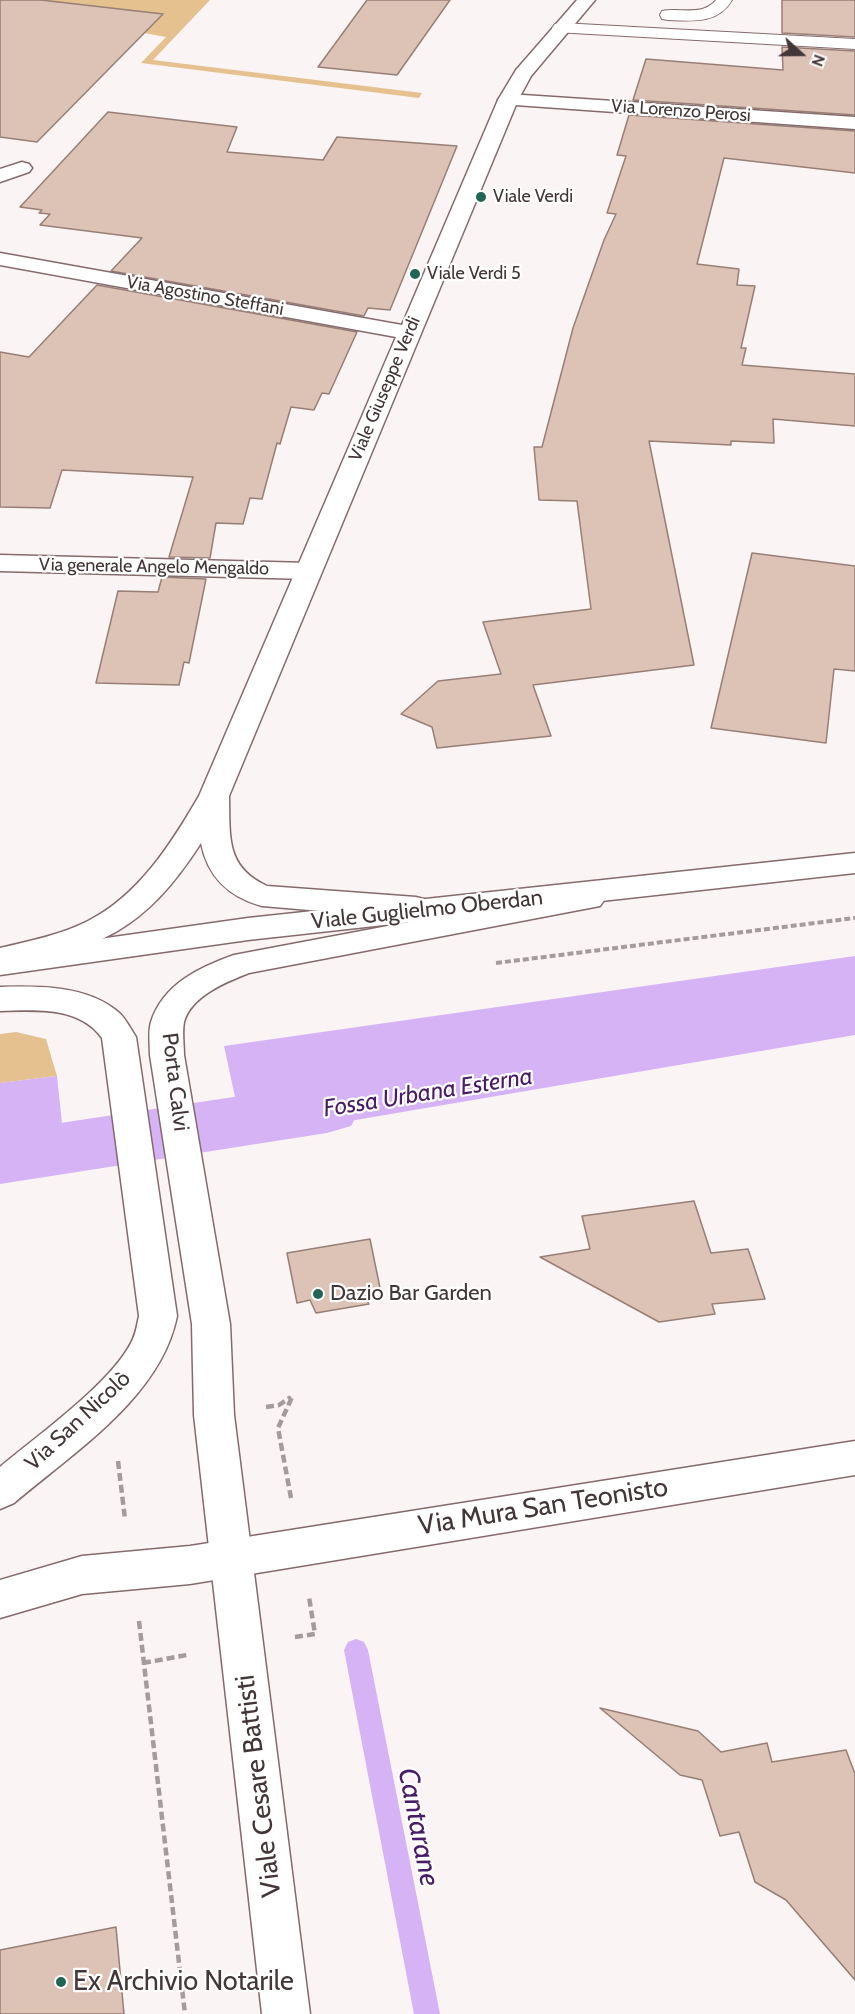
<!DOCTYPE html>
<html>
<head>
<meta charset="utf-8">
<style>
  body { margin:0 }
  #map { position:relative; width:855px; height:2014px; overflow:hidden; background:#fbf4f5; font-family:Cabin,sans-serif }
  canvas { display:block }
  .north { position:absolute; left:771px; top:24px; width:60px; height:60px; -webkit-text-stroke:4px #fff; paint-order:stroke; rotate:111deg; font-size:16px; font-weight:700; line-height:24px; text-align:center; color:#423637 }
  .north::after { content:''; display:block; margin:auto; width:21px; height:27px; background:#423637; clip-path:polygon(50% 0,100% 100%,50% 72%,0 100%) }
</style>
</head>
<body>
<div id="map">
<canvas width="855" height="2014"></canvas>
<div class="north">N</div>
</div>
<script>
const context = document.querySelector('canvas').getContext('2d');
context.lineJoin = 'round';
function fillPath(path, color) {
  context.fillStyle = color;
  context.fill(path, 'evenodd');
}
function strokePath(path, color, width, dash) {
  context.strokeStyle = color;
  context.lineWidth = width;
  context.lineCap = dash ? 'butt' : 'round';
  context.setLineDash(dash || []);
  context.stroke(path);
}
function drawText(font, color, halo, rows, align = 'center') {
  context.font = font + ' Cabin,sans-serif';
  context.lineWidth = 4.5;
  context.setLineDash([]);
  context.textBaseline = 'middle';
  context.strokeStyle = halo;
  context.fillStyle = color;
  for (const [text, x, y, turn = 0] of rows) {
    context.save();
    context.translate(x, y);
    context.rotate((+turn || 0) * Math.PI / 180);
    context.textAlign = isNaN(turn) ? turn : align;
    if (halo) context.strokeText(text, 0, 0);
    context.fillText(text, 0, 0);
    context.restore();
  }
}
fillPath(new Path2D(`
  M 41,0 L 210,0 L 153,60 L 422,93 L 419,98 L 141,63 L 166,37 L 144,33 L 162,14 Z
  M 16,1032 L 46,1039 L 57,1076 L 0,1083 L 0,1034 Z`), '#e4c18e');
fillPath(new Path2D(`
  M 855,956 L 855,1035 L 244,1139 L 224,1046 Z
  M 57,1076 L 66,1161 L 0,1171 L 0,1083 Z`), '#d6b3f4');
fillPath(new Path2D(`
  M 356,1639 L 364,1642 L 368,1650 L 440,2014 L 414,2014 L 344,1650 L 348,1642 Z`), '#d6b3f4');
fillPath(new Path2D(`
  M 327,1083 L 351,1090 L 361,1108 L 351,1126 L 327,1133 L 0,1184 L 0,1132 Z`), '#d6b3f4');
const building = new Path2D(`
  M 0,0 L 41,0 L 163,14 L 37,142 L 0,137 Z
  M 367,0 L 450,0 L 397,75 L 318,67 Z
  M 782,0 L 855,0 L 855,37 L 782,33 Z
  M 782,47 L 855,51 L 855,115 L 633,100 L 646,59 L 783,70 Z
  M 108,112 L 237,127 L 227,152 L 323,160 L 337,137 L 457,146 L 390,310 L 368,308 L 364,316 L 111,271 L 142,238 L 40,225 L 50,214 L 39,213 L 42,210 L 20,207 Z
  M 629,115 L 855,131 L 855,173 L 724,158 L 697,264 L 739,269 L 737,285 L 755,286 L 741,348 L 746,348 L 742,365 L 855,374 L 855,426 L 773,419 L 774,443 L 731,441 L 731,445 L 649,441 L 694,665 L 533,685 L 551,736 L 437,748 L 432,727 L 401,714 L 438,681 L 501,674 L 483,622 L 591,609 L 577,501 L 539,500 L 534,447 L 542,447 L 573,328 L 604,240 L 616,214 L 607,213 L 626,156 L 617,155 Z
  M 97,285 L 357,332 L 329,394 L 322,393 L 314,410 L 291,407 L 280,444 L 277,443 L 262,499 L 250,498 L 243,524 L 216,523 L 210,558 L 169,557 L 193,477 L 62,470 L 50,508 L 0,507 L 0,352 L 29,357 Z
  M 752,553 L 855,566 L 855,671 L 834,669 L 826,743 L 711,728 Z
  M 162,577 L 206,579 L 189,663 L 184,662 L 179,685 L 96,683 L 118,591 L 158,592 Z
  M 694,1201 L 711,1253 L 748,1249 L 765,1299 L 712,1304 L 715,1314 L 659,1322 L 540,1257 L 590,1249 L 582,1216 Z
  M 370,1239 L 380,1288 L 364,1294 L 369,1304 L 316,1313 L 310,1300 L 297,1303 L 287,1253 Z
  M 600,1708 L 698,1731 L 721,1752 L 767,1743 L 772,1762 L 846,1750 L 855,1774 L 855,1980 L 786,1900 L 755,1882 L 739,1832 L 720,1836 L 702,1780 L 680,1775 Z
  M 116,1927 L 124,2014 L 0,2014 L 0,1950 Z`);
fillPath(building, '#ddc2b6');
strokePath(building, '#987f75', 1.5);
const lane = new Path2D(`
  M 716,0 L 732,0 C 718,24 693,21 668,20 L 662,19 L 660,15 L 662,11 C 680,7 702,17 716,0 Z
  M 561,23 L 855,39 L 855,49 L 555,32 L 552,28 L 555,24 Z`);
const street = new Path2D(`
  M 508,94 L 855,117 L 855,129 L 501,104 L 498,100 L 501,96 Z
  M 22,162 L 29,164 L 32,168 L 29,172 L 0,182 L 0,169 Z
  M 0,555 L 309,563 L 318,565 L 322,571 L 318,577 L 309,579 L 0,571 Z
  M 0,987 C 38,986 85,985 117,1011 C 125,1017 130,1028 136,1037 L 177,1316 C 161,1397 74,1452 14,1503 L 0,1509 L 0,1467 C 37,1436 110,1384 131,1343 C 136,1334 137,1325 139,1316 L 102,1038 C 79,1006 35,1010 0,1011 Z
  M 855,1441 L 855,1475 L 190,1584 L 82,1594 L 0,1618 L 0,1580 L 82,1556 L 190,1546 Z`);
const secondary = new Path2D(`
  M 577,0 L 595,0 L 531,76 L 518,100 L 229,796 C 230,836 225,867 267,886 L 416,897 L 427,900 L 432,908 L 427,916 L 416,919 L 262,906 C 229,897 208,878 201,843 C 143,933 100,947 0,970 L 0,948 C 30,941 60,935 88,921 C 139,895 171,844 199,796 L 396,337 L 0,265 L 0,253 L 402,325 L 498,100 L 516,70 Z
  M 589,888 L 600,892 L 605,899 L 600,906 L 249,973 C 226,982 191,996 184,1022 C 182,1033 184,1044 184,1055 L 230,1324 L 234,1415 L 310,2014 L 262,2014 L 194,1415 L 192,1324 L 150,1055 C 150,1044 148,1032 151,1022 C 163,984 200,967 234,955 Z`);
const primary = new Path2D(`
  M 855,853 L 855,873 L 248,940 L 0,975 L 0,953 L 248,918 Z`);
strokePath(lane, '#856a6c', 2);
strokePath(street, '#856a6c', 3);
strokePath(secondary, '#856a6c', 3);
strokePath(primary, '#856a6c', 3);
strokePath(new Path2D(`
  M 496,963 L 855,918`), '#a49b9c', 4, [6, 3]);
strokePath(new Path2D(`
  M 266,1407 L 279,1405 L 291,1397
  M 118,1461 L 125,1519
  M 291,1498 L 278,1428 L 293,1395
  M 139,1621 L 185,2014
  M 295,1637 L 315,1634 L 309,1597
  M 143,1663 L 187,1655`), '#a49b9c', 4.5, [8, 4]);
fillPath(lane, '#fff');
fillPath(street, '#fff');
fillPath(secondary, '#fff');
fillPath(primary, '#fff');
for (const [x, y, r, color] of [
  [481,197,6,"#236554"],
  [415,274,6,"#236554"],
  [318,1294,6,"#236554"],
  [61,1982,6,"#236554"]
]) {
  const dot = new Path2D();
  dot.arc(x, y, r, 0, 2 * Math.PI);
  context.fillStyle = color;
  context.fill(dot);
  strokePath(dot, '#fff', 2);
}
drawText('18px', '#423637', '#fff', [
  ["Via Lorenzo Perosi",681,111,4],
  ["Via Agostino Steffani",205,296,10],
  ["Viale Giuseppe Verdi",385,389,-67],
  ["Via generale Angelo Mengaldo",154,567,1]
]);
drawText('18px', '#423637', '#fff', [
  ["Viale Verdi",493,197],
  ["Viale Verdi 5",427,274]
], 'left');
drawText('22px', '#423637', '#fff', [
  ["Viale Guglielmo Oberdan",427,910,-6],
  ["Porta Calvi",175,1082,83],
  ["Via San Nicolò",78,1421,-43]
]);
drawText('22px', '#423637', '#fff', [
  ["Dazio Bar Garden",330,1294]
], 'left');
drawText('italic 24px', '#491c67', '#fff', [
  ["Fossa Urbana Esterna",428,1093,-9]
]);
drawText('27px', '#423637', '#fff', [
  ["Via Mura San Teonisto",543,1507,-9],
  ["Viale Cesare Battisti",259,1786,-97]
]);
drawText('27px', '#423637', '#fff', [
  ["Ex Archivio Notarile",73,1982]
], 'left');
drawText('italic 28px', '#491c67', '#fff', [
  ["Cantarane",418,1827,79]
]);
</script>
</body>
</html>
